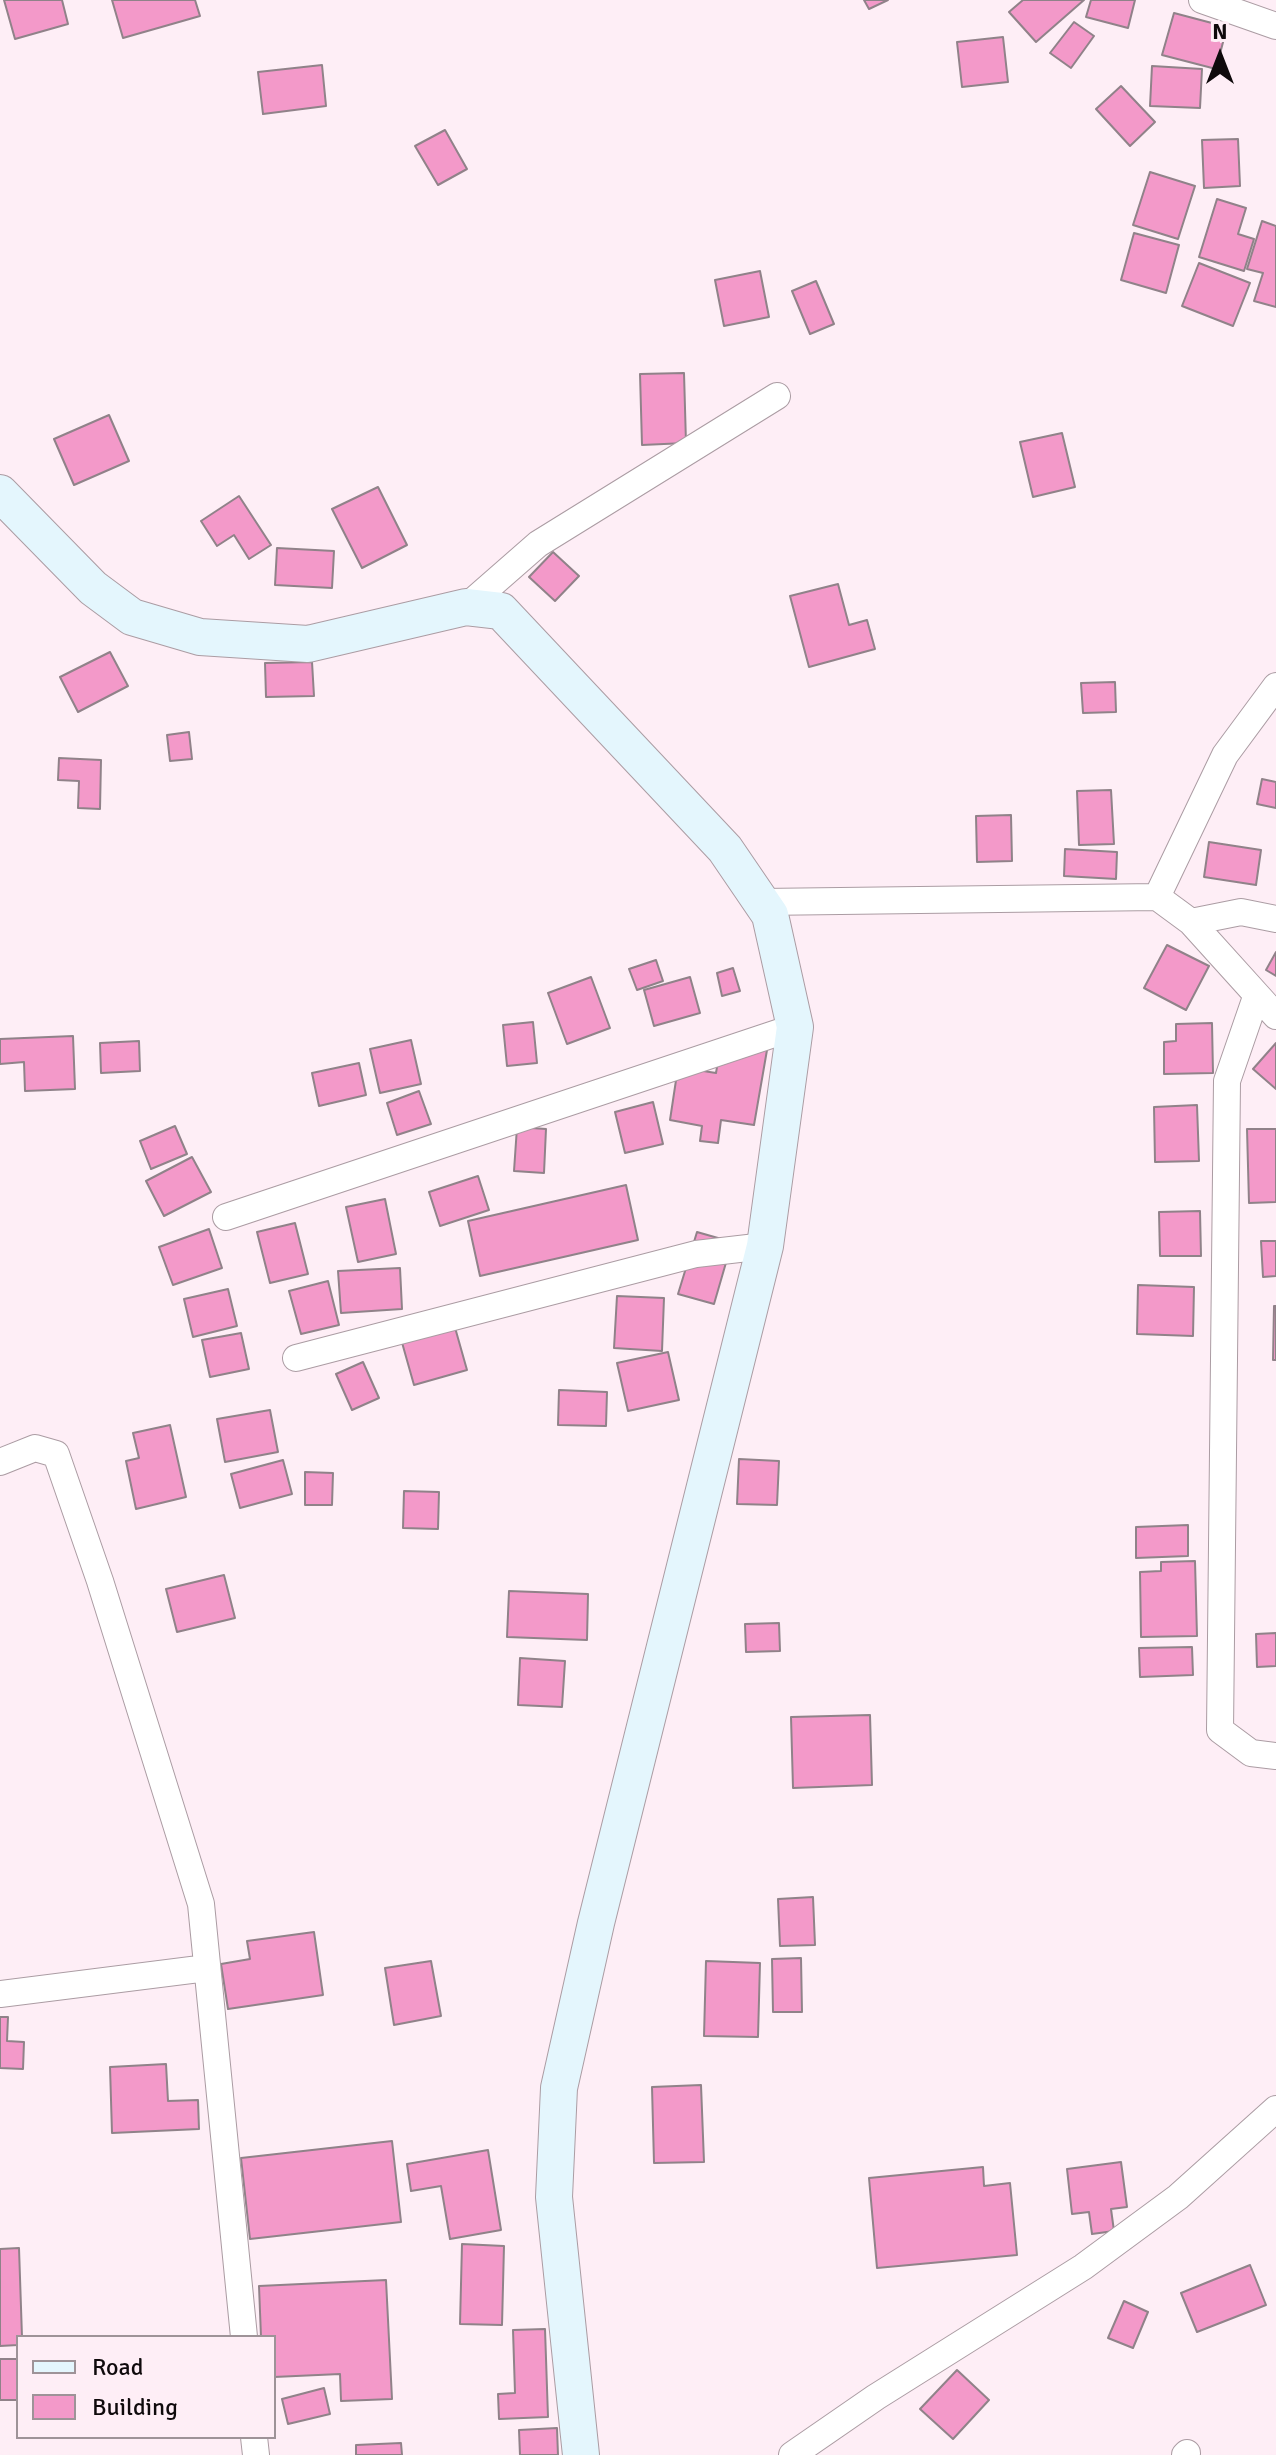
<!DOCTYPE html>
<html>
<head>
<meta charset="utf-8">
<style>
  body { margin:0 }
  #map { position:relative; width:1276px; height:2455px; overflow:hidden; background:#feeef6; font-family:Signika,sans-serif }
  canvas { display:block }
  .legend { position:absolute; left:16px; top:2335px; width:260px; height:104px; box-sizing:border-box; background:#feeef6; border:2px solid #9e9398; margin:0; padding:10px 14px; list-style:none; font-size:24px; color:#0f0a0c }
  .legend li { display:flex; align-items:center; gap:16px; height:40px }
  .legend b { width:40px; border:2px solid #9e9398 }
  .north { position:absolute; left:1180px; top:16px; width:80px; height:80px; -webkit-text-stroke:6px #feeef6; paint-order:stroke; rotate:0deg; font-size:22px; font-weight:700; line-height:32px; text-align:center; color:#0f0a0c }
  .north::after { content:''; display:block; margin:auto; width:28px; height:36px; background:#0f0a0c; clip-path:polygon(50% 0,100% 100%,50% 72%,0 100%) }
</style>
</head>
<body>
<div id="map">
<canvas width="1276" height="2455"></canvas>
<ul class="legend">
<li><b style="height:10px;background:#e4f6fd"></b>Road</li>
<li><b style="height:22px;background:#f399c9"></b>Building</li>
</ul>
<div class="north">N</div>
</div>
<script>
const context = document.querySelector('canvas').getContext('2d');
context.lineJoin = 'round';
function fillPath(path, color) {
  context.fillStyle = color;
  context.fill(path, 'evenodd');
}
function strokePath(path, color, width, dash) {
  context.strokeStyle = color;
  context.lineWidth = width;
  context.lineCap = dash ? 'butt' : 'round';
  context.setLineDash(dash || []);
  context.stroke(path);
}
const building = new Path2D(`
  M 4,0 L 62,0 L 68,24 L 15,39 Z
  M 112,0 L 195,0 L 200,16 L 123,38 Z
  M 864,0 L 888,0 L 869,9 Z
  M 1023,0 L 1084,0 L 1036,42 L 1009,12 Z
  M 1091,0 L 1135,0 L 1128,28 L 1086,17 Z
  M 1174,13 L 1227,27 L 1216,69 L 1162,55 Z
  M 1074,22 L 1094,36 L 1071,68 L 1050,53 Z
  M 1003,37 L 1008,82 L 962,87 L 957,42 Z
  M 322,65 L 326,106 L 263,114 L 258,72 Z
  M 1152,66 L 1202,69 L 1200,108 L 1150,106 Z
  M 1121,86 L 1155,122 L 1130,146 L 1096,109 Z
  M 445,130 L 467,169 L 438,185 L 415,146 Z
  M 1238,139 L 1240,186 L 1204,188 L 1202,140 Z
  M 1150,172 L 1195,186 L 1178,239 L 1133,225 Z
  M 1217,199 L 1246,208 L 1238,234 L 1254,239 L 1244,271 L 1199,257 Z
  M 1262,221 L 1276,226 L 1276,307 L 1254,301 L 1263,273 L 1247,269 Z
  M 1134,233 L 1179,245 L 1166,293 L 1121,280 Z
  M 1199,263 L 1250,283 L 1233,326 L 1182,306 Z
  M 760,271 L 769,317 L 724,326 L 715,280 Z
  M 816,281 L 834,324 L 810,334 L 792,291 Z
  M 684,373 L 686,443 L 642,445 L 640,374 Z
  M 109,415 L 129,461 L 74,485 L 54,439 Z
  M 1062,433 L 1075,487 L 1033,497 L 1020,442 Z
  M 378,487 L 407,545 L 362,568 L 332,509 Z
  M 239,496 L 271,545 L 249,559 L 234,535 L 217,546 L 201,521 Z
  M 277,548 L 334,551 L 332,588 L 275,585 Z
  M 553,552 L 579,576 L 555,601 L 529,577 Z
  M 838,584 L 849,625 L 867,620 L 875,649 L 809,667 L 790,596 Z
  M 110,652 L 128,686 L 78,712 L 60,677 Z
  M 312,662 L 314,696 L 266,697 L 265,663 Z
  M 1115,682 L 1116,712 L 1083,713 L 1081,683 Z
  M 189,732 L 192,759 L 170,761 L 167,735 Z
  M 59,758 L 101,760 L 100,809 L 78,808 L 79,781 L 58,780 Z
  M 1262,779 L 1276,782 L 1276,808 L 1257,804 Z
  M 1111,790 L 1114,844 L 1079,845 L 1077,791 Z
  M 1011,815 L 1012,861 L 977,862 L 976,816 Z
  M 1209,842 L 1261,850 L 1256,885 L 1204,877 Z
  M 1065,849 L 1117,852 L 1116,879 L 1064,876 Z
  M 1167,945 L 1209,966 L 1186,1010 L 1144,988 Z
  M 1276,952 L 1276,976 L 1266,970 Z
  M 656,960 L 663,981 L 637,990 L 629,969 Z
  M 733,968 L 740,991 L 722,996 L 717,973 Z
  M 591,977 L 610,1028 L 567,1044 L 548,993 Z
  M 690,977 L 700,1013 L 654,1026 L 644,990 Z
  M 533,1022 L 537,1063 L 507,1066 L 503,1025 Z
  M 1212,1023 L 1213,1073 L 1164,1074 L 1164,1042 L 1176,1041 L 1176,1024 Z
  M 73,1036 L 75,1089 L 25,1091 L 24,1062 L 0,1064 L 0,1039 Z
  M 411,1040 L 421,1084 L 380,1093 L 370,1049 Z
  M 139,1041 L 140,1071 L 101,1073 L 100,1043 Z
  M 721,1043 L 767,1050 L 754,1125 L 721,1120 L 718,1143 L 700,1141 L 702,1126 L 670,1120 L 678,1067 L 716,1073 Z
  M 1276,1043 L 1276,1089 L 1253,1069 Z
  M 359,1063 L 366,1095 L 319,1106 L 312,1073 Z
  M 419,1091 L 431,1124 L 397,1135 L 387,1103 Z
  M 653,1102 L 663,1144 L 625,1153 L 615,1112 Z
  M 1197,1105 L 1199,1161 L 1155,1162 L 1154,1107 Z
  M 175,1126 L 187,1154 L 151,1169 L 140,1141 Z
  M 517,1127 L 546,1129 L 544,1173 L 514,1171 Z
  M 1247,1129 L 1276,1129 L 1276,1202 L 1249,1203 Z
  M 192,1157 L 211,1192 L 164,1216 L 146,1181 Z
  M 478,1176 L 489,1210 L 440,1226 L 429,1192 Z
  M 626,1185 L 638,1240 L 480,1276 L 468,1221 Z
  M 385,1199 L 396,1254 L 358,1262 L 346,1207 Z
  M 1200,1211 L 1201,1256 L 1160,1256 L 1159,1212 Z
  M 295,1223 L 308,1274 L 270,1283 L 257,1232 Z
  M 209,1229 L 222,1268 L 173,1285 L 159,1247 Z
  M 697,1232 L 732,1242 L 714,1304 L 678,1294 Z
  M 1261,1241 L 1276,1241 L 1276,1276 L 1263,1277 Z
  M 400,1268 L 402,1309 L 341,1313 L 338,1271 Z
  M 328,1281 L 339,1325 L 301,1334 L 289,1291 Z
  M 1138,1285 L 1194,1287 L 1193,1336 L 1137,1334 Z
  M 228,1289 L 237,1326 L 193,1337 L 184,1299 Z
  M 617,1296 L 664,1298 L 662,1351 L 614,1348 Z
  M 1274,1306 L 1276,1306 L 1276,1360 L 1273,1360 Z
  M 454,1324 L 467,1370 L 414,1385 L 401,1339 Z
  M 241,1333 L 249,1369 L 210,1377 L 202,1340 Z
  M 668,1352 L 679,1400 L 628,1411 L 617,1363 Z
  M 363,1362 L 379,1398 L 352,1410 L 336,1374 Z
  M 559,1390 L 607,1392 L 606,1426 L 558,1425 Z
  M 270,1410 L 278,1452 L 225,1462 L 217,1419 Z
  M 170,1425 L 186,1497 L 136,1509 L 126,1461 L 139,1458 L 133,1433 Z
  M 739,1459 L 779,1461 L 777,1505 L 737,1504 Z
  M 283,1460 L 292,1494 L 240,1508 L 231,1474 Z
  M 305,1472 L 333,1473 L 332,1505 L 305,1505 Z
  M 404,1491 L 439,1492 L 438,1529 L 403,1528 Z
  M 1188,1525 L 1188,1556 L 1136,1558 L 1136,1527 Z
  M 1195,1561 L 1197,1636 L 1141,1637 L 1140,1572 L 1161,1571 L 1161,1562 Z
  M 224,1575 L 235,1618 L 177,1632 L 166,1589 Z
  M 509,1591 L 588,1594 L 587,1640 L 507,1637 Z
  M 779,1623 L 780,1651 L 746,1652 L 745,1624 Z
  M 1276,1633 L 1276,1666 L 1257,1667 L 1256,1634 Z
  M 1192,1647 L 1193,1675 L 1140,1677 L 1139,1648 Z
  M 520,1658 L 565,1661 L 562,1707 L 518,1705 Z
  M 870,1715 L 872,1785 L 793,1788 L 791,1717 Z
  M 813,1897 L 815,1945 L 780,1946 L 778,1899 Z
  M 314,1932 L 323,1995 L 228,2009 L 221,1964 L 250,1959 L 247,1941 Z
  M 801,1958 L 802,2012 L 773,2012 L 772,1959 Z
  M 431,1961 L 441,2016 L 394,2025 L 385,1968 Z
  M 706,1961 L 760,1963 L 758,2037 L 704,2036 Z
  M 0,2017 L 8,2017 L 7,2041 L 24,2042 L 23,2069 L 0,2068 Z
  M 166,2064 L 168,2101 L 198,2100 L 199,2129 L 112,2133 L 110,2067 Z
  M 701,2085 L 704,2162 L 654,2163 L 652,2087 Z
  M 392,2141 L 401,2222 L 250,2239 L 241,2158 Z
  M 488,2150 L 501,2230 L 450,2239 L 441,2186 L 411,2191 L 407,2164 Z
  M 1121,2162 L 1127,2207 L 1111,2209 L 1114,2231 L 1092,2234 L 1089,2212 L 1072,2214 L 1067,2169 Z
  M 983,2167 L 984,2186 L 1010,2183 L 1017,2255 L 877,2268 L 869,2178 Z
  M 462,2244 L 504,2246 L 502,2325 L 460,2324 Z
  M 19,2248 L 22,2337 L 18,2337 L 18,2345 L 0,2346 L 0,2249 Z
  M 1250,2265 L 1266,2305 L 1197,2332 L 1181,2293 Z
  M 386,2280 L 392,2399 L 341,2401 L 340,2374 L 274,2377 L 274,2337 L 261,2337 L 259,2286 Z
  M 1124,2301 L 1148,2312 L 1133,2348 L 1108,2338 Z
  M 545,2329 L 548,2417 L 499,2419 L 498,2394 L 515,2393 L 513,2330 Z
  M 0,2359 L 18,2359 L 18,2400 L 0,2400 Z
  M 957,2370 L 989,2400 L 953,2439 L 920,2409 Z
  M 324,2388 L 330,2414 L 288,2424 L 282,2399 Z
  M 557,2428 L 558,2455 L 520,2455 L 519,2430 Z
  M 401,2443 L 402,2455 L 356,2455 L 356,2445 Z`);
fillPath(building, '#f399c9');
strokePath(building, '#908289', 2);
const street = new Path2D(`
  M 1202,0 L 1276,26
  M 466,607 L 538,544 L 777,396
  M 1276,686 L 1225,755 L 1157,897 L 1191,922 L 1276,1016
  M 761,902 L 1157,897
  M 1191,922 L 1241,912 L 1276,919
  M 1256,997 L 1227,1081 L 1220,1730 L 1251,1753 L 1276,1756
  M 226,1217 L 795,1027
  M 296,1358 L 696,1254 L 765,1246
  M 0,1462 L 35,1448 L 56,1454 L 100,1581 L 201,1904 L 244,2337
  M 0,1994 L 207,1968
  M 254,2437 L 256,2455
  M 792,2455 L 876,2397 L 1083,2267 L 1178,2197 L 1276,2109
  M 1185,2455 L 1187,2453`);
const secondary = new Path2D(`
  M 0,493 L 93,588 L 132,617 L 200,637 L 308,644 L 466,607 L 501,611 L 725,849 L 770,915 L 795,1027 L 765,1246 L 596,1923 L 559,2088 L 554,2197 L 581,2455`);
strokePath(street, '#ab9ca3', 28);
strokePath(secondary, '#ab9ca3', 38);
strokePath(street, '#fff', 26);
strokePath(secondary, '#e4f6fd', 36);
</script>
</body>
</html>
